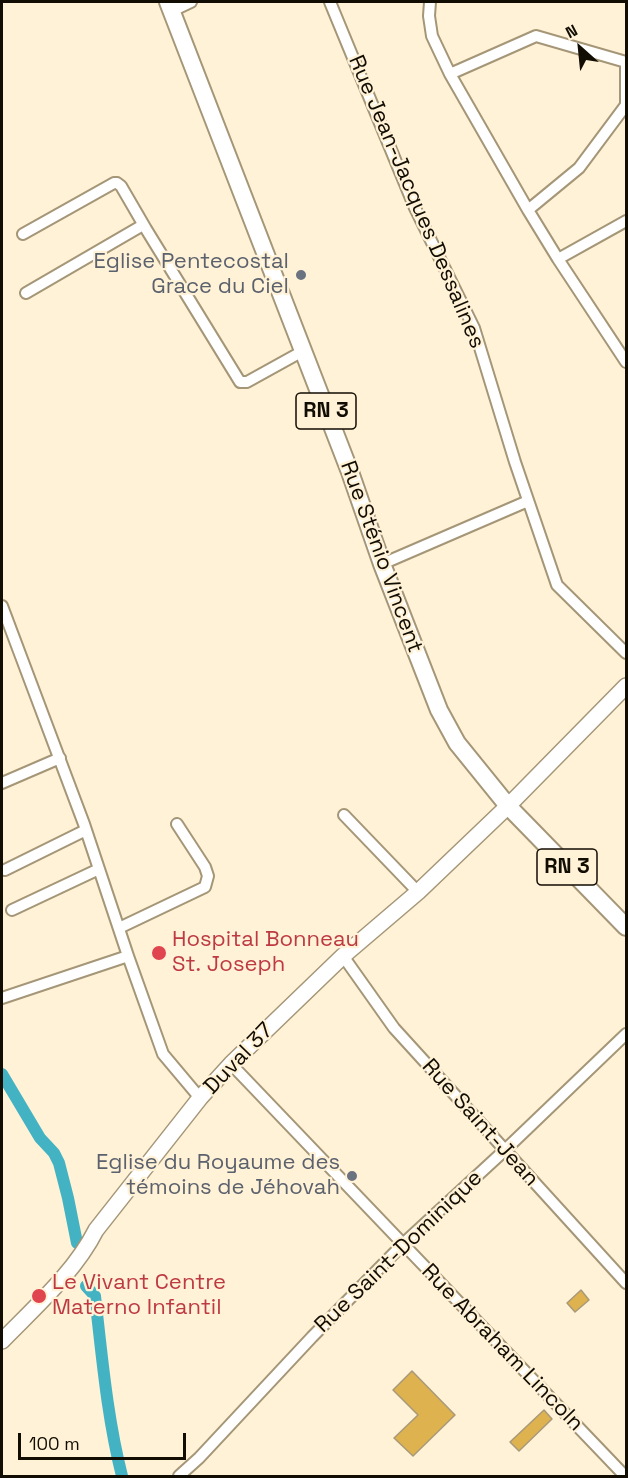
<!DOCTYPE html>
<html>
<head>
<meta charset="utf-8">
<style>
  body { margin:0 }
  #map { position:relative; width:628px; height:1478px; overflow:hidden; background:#fff2d7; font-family:"Space Grotesk",sans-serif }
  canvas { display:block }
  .frame { position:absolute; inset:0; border:3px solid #120d03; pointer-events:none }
  .north { position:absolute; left:550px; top:18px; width:60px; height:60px; -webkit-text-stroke:4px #fff2d7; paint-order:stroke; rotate:333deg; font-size:16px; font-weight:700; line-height:24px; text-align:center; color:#120d03 }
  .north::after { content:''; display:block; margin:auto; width:21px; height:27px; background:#120d03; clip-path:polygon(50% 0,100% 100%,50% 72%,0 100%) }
  .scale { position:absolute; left:18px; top:1433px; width:168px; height:27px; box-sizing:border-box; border:3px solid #120d03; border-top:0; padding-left:8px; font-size:18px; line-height:21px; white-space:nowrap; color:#120d03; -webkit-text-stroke:4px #fff2d7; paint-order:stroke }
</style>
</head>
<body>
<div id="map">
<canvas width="628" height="1478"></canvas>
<div class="frame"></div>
<div class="north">N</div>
<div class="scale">100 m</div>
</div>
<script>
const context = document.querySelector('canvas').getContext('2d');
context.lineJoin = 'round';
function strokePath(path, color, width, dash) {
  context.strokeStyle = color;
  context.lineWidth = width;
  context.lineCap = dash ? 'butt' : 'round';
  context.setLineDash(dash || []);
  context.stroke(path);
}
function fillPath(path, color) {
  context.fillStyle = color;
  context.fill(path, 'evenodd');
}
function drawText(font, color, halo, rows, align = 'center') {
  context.font = font + ' "Space Grotesk",sans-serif';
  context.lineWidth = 4.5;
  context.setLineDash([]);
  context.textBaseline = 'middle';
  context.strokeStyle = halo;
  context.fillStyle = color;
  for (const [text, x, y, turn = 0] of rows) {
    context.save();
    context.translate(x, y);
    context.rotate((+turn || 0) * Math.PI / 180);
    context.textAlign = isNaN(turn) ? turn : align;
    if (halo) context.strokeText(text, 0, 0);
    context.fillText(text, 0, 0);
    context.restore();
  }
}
strokePath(new Path2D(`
  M 2,1074 L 40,1138 L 54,1153 L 59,1163 L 68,1198 L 77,1243
  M 86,1286 L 95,1296 C 102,1356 107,1417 122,1476`), '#43b3c4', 12);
const building = new Path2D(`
  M 581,1290 L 589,1300 L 575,1312 L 567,1303 Z
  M 412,1371 L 455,1415 L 413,1456 L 394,1438 L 418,1415 L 393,1390 Z
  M 544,1410 L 552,1419 L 519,1451 L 510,1442 Z`);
fillPath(building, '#deb24e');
strokePath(building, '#a89979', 1.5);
const street = new Path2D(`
  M 330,2 L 415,208 L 474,328 L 515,462 L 557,585 L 626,653
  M 430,2 L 429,16 L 432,36 L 450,74 L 528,210 L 558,259 L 626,362
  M 172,11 L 191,2
  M 450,74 L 536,36 L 626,62
  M 528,210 L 579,168 L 626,105 L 626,62
  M 23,234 L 114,183 L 117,183 L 121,186 L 146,229 L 240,382 L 247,382 L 303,351
  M 558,259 L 626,221
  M 26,293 L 143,225
  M 382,564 L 528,501
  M 2,606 L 84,824 L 128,956 L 163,1054 L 200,1098
  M 2,783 L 60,758
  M 344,815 L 418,892
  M 5,870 L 86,830
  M 12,910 L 99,869
  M 119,928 L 205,887 L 208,876 L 205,867 L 177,824
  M 343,956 L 394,1028 L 626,1283
  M 2,998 L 128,956
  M 231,1064 L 625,1476
  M 179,1476 L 199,1458 L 312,1337 L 403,1244 L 505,1150 L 626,1034`);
const secondary = new Path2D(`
  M 2,1341 C 34,1308 75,1272 96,1230 L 200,1098 L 231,1064 L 343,956 L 418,892 L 508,806 L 626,686`);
const primary = new Path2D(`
  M 168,2 L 350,472 L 382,564 L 439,710 L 457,743 L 508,806 L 626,927`);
strokePath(street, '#a59677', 14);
strokePath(secondary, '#a59677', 18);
strokePath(primary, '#a59677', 20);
strokePath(street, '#fff', 10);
strokePath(secondary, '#fff', 15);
strokePath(primary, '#fff', 16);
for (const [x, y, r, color] of [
  [301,275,6,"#6b7280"],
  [159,953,8,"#e0444e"],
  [352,1176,6,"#6b7280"],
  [39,1296,8,"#e0444e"]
]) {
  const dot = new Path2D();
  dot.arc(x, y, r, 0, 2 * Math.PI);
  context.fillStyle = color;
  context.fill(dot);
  strokePath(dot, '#fff2d7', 2);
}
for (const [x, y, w] of [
  [326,411,60],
  [567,867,60]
]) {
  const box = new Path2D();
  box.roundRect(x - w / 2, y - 18, w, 36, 4.5);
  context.fillStyle = '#fff2d7';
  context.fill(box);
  strokePath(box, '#120d03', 1.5);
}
drawText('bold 21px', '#120d03', null, [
  ["RN 3",326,411],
  ["RN 3",567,867]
]);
drawText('22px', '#120d03', '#fff2d7', [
  ["Rue Jean-Jacques Dessalines",416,202,67],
  ["Rue Sténio Vincent",381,557,70],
  ["Duval 37",239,1059,-46],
  ["Rue Saint-Jean",480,1123,48],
  ["Rue Saint-Dominique",399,1252,-44],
  ["Rue Abraham Lincoln",502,1348,46]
]);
drawText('22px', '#5b616d', '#fff2d7', [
  ["Eglise Pentecostal",289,262],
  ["Grace du Ciel",289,287],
  ["Eglise du Royaume des",340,1163],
  ["témoins de Jéhovah",340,1188]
], 'right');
drawText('22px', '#be3a42', '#fff2d7', [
  ["Hospital Bonneau",172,940],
  ["St. Joseph",172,965],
  ["Le Vivant Centre",52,1283],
  ["Materno Infantil",52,1308]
], 'left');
</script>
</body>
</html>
